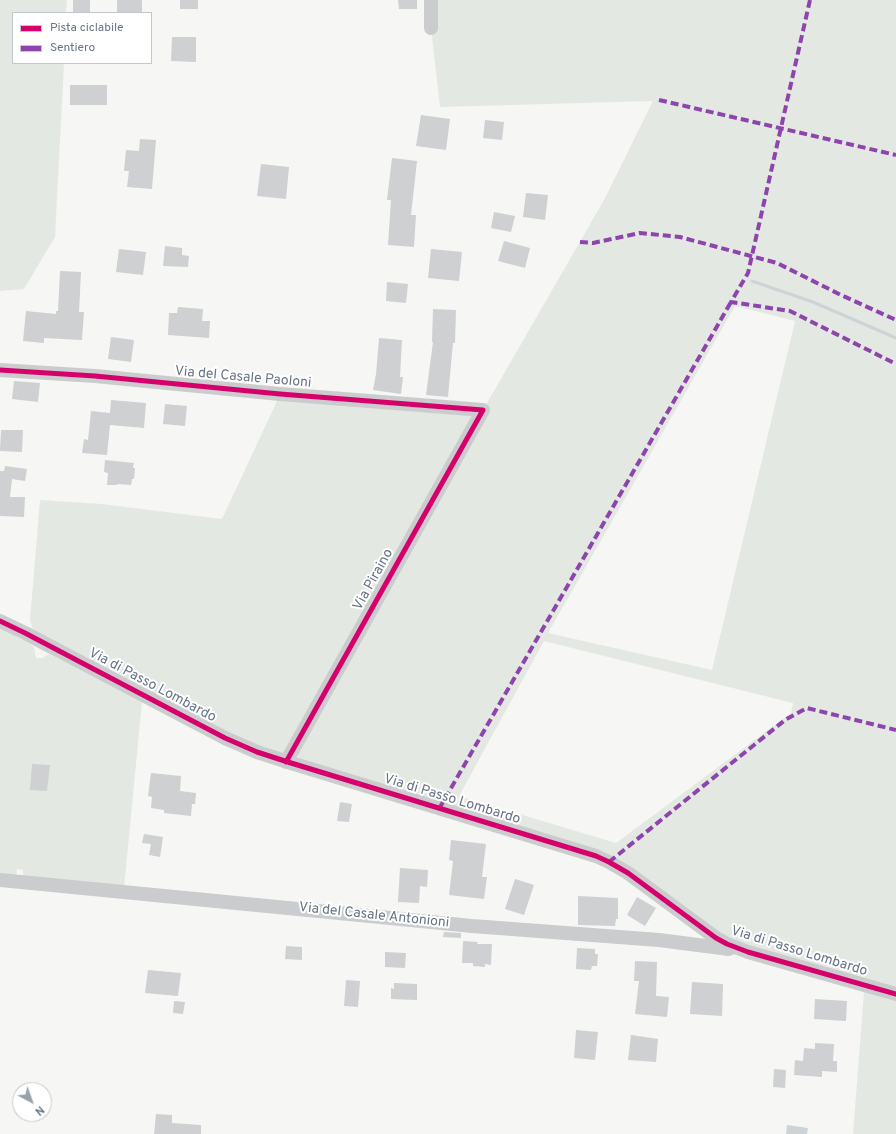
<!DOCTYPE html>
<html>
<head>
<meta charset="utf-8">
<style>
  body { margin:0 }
  #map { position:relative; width:896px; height:1134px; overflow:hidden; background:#f6f6f5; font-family:Overpass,sans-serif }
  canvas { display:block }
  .legend { position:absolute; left:12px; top:12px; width:140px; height:52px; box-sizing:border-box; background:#fff; border:1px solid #c2c7ce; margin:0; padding:5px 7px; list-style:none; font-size:12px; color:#677485 }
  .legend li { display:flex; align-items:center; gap:8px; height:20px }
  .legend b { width:20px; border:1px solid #c2c7ce }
  .north { position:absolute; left:12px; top:1082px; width:40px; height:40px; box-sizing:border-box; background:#fff; border:1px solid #c2c7ce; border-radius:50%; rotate:139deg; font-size:11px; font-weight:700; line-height:16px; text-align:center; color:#677485 }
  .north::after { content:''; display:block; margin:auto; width:14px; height:18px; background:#99a2ac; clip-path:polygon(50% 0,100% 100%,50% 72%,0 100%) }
</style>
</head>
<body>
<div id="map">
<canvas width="896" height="1134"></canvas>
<ul class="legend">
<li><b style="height:5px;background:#d6006c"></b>Pista ciclabile</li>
<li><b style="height:5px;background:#8e44ad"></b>Sentiero</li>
</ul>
<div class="north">N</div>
</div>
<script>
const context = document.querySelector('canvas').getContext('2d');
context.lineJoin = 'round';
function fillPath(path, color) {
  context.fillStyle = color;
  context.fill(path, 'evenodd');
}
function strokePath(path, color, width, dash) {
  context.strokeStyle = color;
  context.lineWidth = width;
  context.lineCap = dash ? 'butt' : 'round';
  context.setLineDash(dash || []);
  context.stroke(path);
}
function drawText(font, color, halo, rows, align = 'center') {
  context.font = font + ' Overpass,sans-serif';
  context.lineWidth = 4;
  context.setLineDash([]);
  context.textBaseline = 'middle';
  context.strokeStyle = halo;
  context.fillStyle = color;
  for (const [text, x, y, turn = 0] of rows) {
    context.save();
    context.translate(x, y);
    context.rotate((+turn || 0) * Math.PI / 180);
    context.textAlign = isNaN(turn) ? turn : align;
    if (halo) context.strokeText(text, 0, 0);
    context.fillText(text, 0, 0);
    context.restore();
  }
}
fillPath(new Path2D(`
  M 0,0 L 67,0 L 66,13 L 13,13 L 13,63 L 64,63 L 55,237 L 24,289 L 0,291 Z
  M 431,0 L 896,0 L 896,991 L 756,950 L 711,931 L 633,870 L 302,762 L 298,757 L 297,751 L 483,410 L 604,200 L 653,101 L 440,107 L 431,28 ZM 735,306 L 795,321 L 712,670 L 548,633 ZM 544,641 L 793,703 L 791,713 L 616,843 L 459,796 Z
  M 278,399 L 474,416 L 285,756 L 236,739 L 33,630 L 30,620 L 40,500 L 102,504 L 222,519 Z
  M 0,628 L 32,645 L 34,648 L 36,658 L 43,658 L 49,654 L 142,702 L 124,888 L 23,878 L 23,870 L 17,869 L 16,877 L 0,876 Z
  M 864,992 L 896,1001 L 896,1134 L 853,1134 Z`), '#e4e8e3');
fillPath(new Path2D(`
  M 787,1125 L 808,1128 L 807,1134 L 786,1134 Z`), '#cdd3d7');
strokePath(new Path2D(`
  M 752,281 L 813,302 L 896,338`), '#cdd3d7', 3);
fillPath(new Path2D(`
  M 73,0 L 90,0 L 90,13 L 73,13 Z
  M 117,0 L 142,0 L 142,13 L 117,13 Z
  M 180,0 L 198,0 L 198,9 L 180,9 Z
  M 398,0 L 417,0 L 417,9 L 399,9 Z
  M 172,37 L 196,37 L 196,62 L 171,61 Z
  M 70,85 L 107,85 L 107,105 L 70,105 Z
  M 421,115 L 450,119 L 446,150 L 416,146 Z
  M 485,120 L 504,122 L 502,140 L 483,138 Z
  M 140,139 L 156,140 L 152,189 L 127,187 L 129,171 L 124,171 L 126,150 L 139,151 Z
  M 392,158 L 417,161 L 411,215 L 416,215 L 414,247 L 388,245 L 391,200 L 387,200 Z
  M 261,164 L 289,167 L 286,199 L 257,196 Z
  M 526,193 L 548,195 L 545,220 L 523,217 Z
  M 494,212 L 515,216 L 511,232 L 491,228 Z
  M 504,241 L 530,248 L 525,268 L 498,261 Z
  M 165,246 L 182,248 L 182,255 L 189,256 L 188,267 L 163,266 Z
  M 119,249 L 146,252 L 143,275 L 116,272 Z
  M 431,249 L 462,252 L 459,281 L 428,278 Z
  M 60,271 L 81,272 L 79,312 L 84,312 L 82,340 L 44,338 L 44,343 L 23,341 L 26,311 L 56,314 L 56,311 L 58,311 Z
  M 387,282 L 408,284 L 406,303 L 386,301 Z
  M 178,307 L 203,309 L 202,321 L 210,321 L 209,338 L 168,335 L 169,313 L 177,313 Z
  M 433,309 L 456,310 L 455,343 L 453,343 L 448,397 L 426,395 L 433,342 L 432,342 Z
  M 111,337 L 134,340 L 131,362 L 108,359 Z
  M 379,338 L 402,340 L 400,377 L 403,377 L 401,394 L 373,390 L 376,374 Z
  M 14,381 L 40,383 L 38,402 L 12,399 Z
  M 111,400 L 146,403 L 144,428 L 110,425 L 107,455 L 82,453 L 84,439 L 88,440 L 91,411 L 110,413 Z
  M 165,404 L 187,406 L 185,426 L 163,424 Z
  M 1,430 L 23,430 L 22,452 L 0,451 Z
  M 105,460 L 134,463 L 133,468 L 135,468 L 134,479 L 132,479 L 131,485 L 117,484 L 117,485 L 107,485 L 108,473 L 104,472 Z
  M 5,466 L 27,469 L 25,481 L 12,479 L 10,497 L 25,497 L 24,517 L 0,516 L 0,471 L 4,471 Z
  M 32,764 L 50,765 L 47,791 L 30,790 Z
  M 151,773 L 181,776 L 180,791 L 196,793 L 195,804 L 192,804 L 191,816 L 164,813 L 164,810 L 151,808 L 152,797 L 148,796 Z
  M 340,802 L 352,804 L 349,822 L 337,821 Z
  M 144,834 L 163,837 L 160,857 L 149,855 L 151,844 L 142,843 Z
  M 451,840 L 486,844 L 482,877 L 487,877 L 484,899 L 449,895 L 453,861 L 449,860 Z
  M 400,868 L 428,870 L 427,887 L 420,886 L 419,903 L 398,902 Z
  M 515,879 L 534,885 L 524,915 L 505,909 Z
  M 578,896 L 618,898 L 618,919 L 616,919 L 615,926 L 578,925 Z
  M 637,897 L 656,908 L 645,926 L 627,915 Z
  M 444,932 L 461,933 L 461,938 L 443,937 Z
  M 463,941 L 478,942 L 477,944 L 492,944 L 491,965 L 485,964 L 485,967 L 473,966 L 473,963 L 462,963 Z
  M 286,946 L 302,947 L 302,960 L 285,959 Z
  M 577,948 L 595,949 L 595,954 L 598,954 L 597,966 L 592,966 L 591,970 L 576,969 Z
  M 385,952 L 406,953 L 405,968 L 385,967 Z
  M 635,961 L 657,962 L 656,996 L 669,997 L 667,1017 L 635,1014 L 639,981 L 634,981 Z
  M 148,970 L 181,973 L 178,996 L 145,993 Z
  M 346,980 L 360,981 L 358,1007 L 344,1006 Z
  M 692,982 L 723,984 L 722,1016 L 690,1014 Z
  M 394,983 L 417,984 L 417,1000 L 391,999 L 391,988 L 394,989 Z
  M 815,999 L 847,1001 L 846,1021 L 814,1019 Z
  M 174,1001 L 185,1002 L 183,1014 L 173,1013 Z
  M 576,1030 L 598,1032 L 595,1060 L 574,1058 Z
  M 631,1035 L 658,1039 L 656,1062 L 628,1060 Z
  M 815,1043 L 834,1044 L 833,1061 L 837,1061 L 837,1072 L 822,1071 L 822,1077 L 794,1075 L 795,1060 L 803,1061 L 804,1048 L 815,1049 Z
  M 774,1069 L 786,1070 L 785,1088 L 773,1087 Z
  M 156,1114 L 172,1115 L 172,1123 L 201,1125 L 201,1134 L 154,1134 Z`), '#ced0d1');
strokePath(new Path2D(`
  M 431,28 L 431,0
  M 0,370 L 95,376 L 280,394 L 483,410 L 286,762
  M 0,621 L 25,633 L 225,738 L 257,752 L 291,763 L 596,856 L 609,862 L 628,873 L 716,938 L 727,944 L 748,952 L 896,994
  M 0,880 L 472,926 L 659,940 L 729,949`), '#cbcccd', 14);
strokePath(new Path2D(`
  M 810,0 L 748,273 L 731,302 L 790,311 L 896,364
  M 659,100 L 896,155
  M 580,242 L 593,243 L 640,233 L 680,237 L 777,263 L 841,295 L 896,320
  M 439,809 L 731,302
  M 609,862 L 785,720 L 807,708 L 896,730`), '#8e44ad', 4, [8, 4]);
strokePath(new Path2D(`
  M 0,370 L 95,376 L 280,394 L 483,410 L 286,762
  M 0,621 L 25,633 L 225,738 L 257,752 L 291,763 L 596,856 L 609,862 L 628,873 L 716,938 L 727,944 L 748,952 L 896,994`), '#d6006c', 5);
drawText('14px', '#677485', '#fff', [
  ["Via del Casale Paoloni",243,378,5],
  ["Via Piraino",374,580,-61],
  ["Via di Passo Lombardo",152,686,28],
  ["Via di Passo Lombardo",452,800,17],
  ["Via del Casale Antonioni",374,916,6],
  ["Via di Passo Lombardo",799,952,17]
]);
</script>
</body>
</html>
